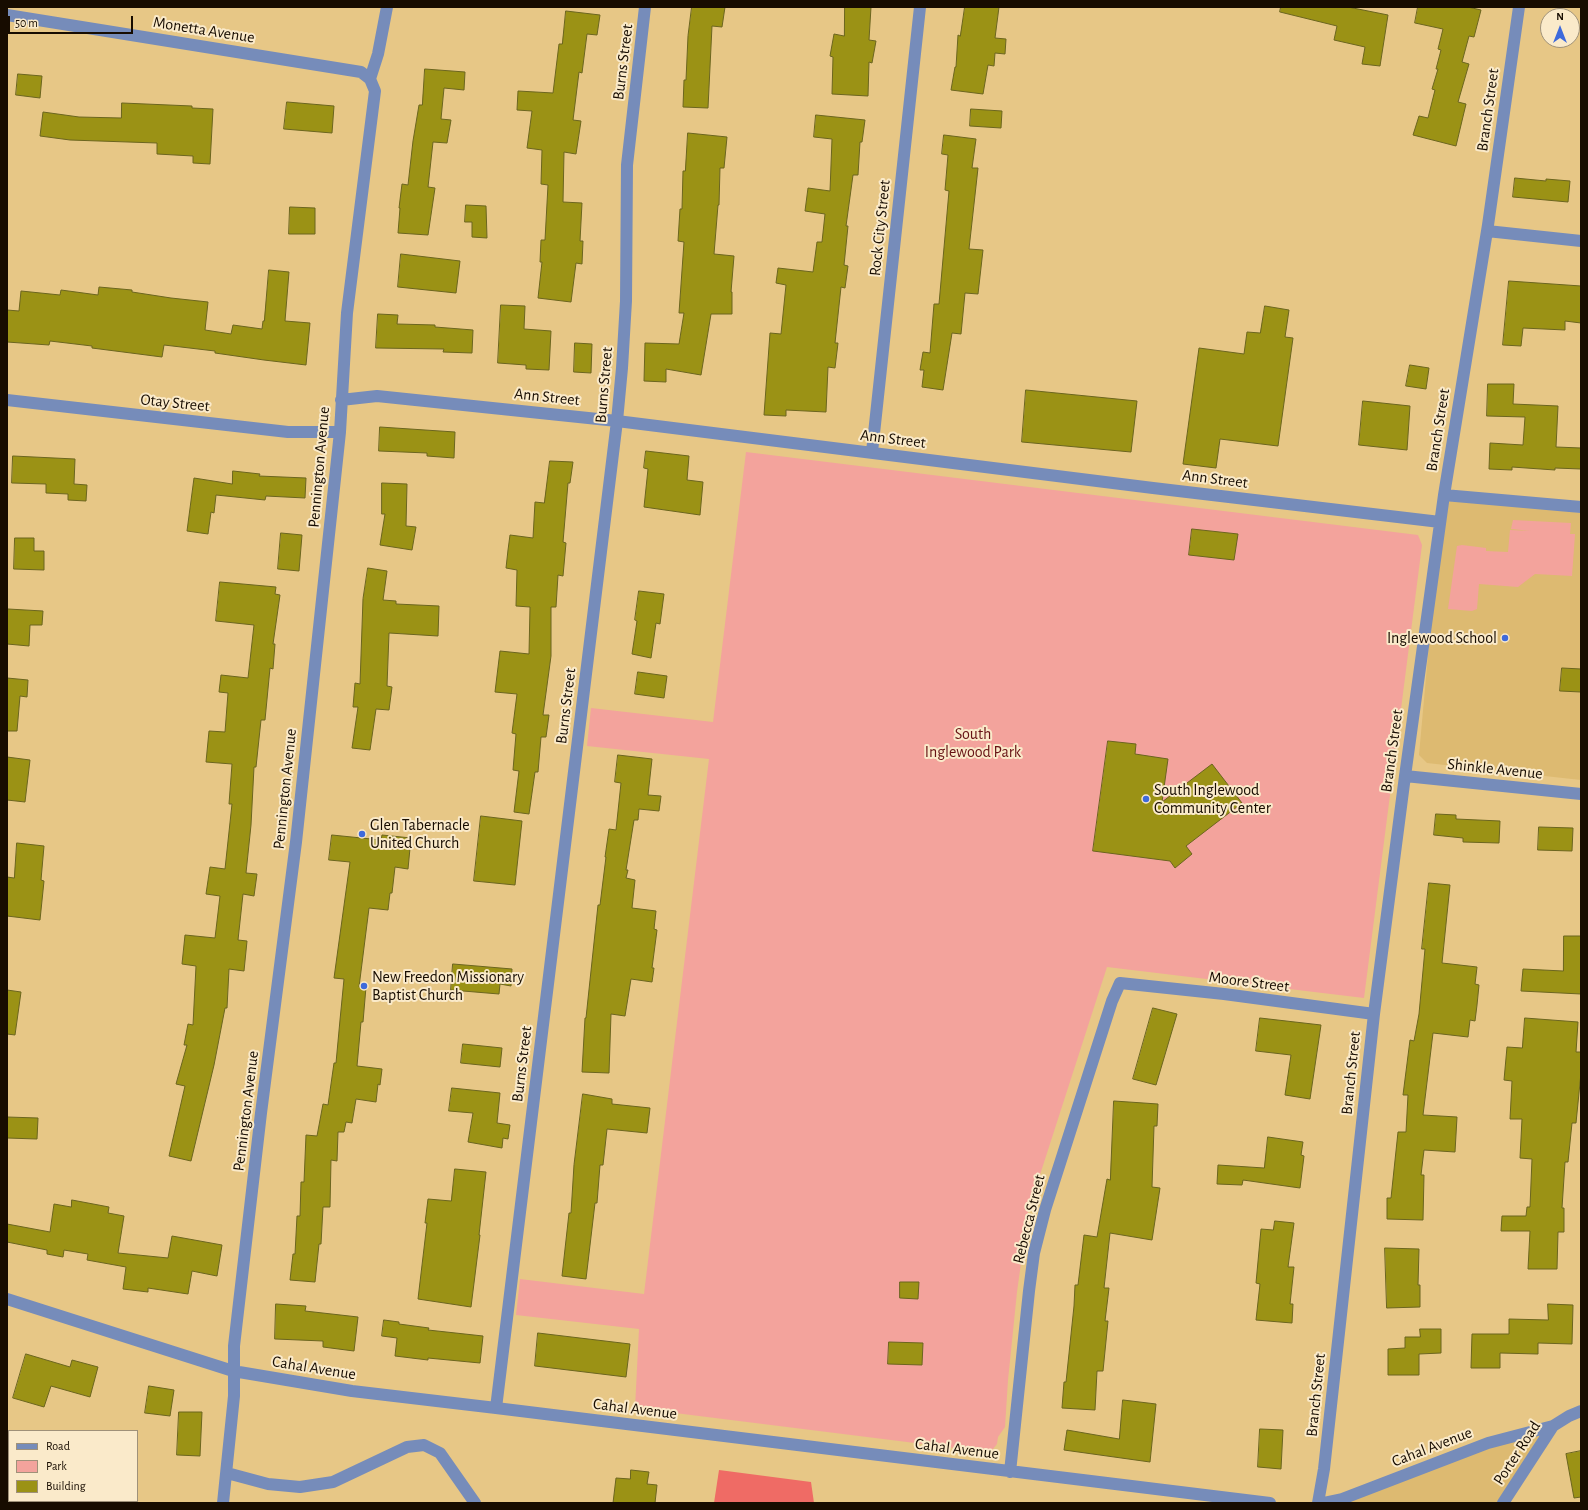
<!DOCTYPE html>
<html>
<head>
<meta charset="utf-8">
<style>
  body { margin:0 }
  #map { position:relative; width:1588px; height:1510px; overflow:hidden; background:#e7c786; font-family:"Alegreya Sans",sans-serif }
  canvas { display:block }
  .frame { position:absolute; inset:0; border:8px solid #170c00; pointer-events:none }
  .legend { position:absolute; left:8px; top:1430px; width:130px; height:72px; box-sizing:border-box; background:#faeaca; border:1px solid #9f9179; margin:0; padding:5px 7px; list-style:none; font-size:12px; color:#170c00 }
  .legend li { display:flex; align-items:center; gap:8px; height:20px }
  .legend b { width:20px; border:1px solid #9f9179 }
  .north { position:absolute; left:1540px; top:8px; width:40px; height:40px; box-sizing:border-box; background:#faeaca; border:1px solid #9f9179; border-radius:50%; rotate:0deg; font-size:11px; font-weight:700; line-height:16px; text-align:center; color:#170c00 }
  .north::after { content:''; display:block; margin:auto; width:14px; height:18px; background:#3e6adb; clip-path:polygon(50% 0,100% 100%,50% 72%,0 100%) }
  .scale { position:absolute; left:8px; top:16px; width:125px; height:18px; box-sizing:border-box; border:2px solid #170c00; border-top:0; padding-left:5px; font-size:12px; line-height:14px; white-space:nowrap; color:#170c00; -webkit-text-stroke:3px #faeaca; paint-order:stroke }
</style>
</head>
<body>
<div id="map">
<canvas width="1588" height="1510"></canvas>
<div class="frame"></div>
<ul class="legend">
<li><b style="height:5px;background:#768cba"></b>Road</li>
<li><b style="height:11px;background:#f3a39c"></b>Park</li>
<li><b style="height:11px;background:#9b9215"></b>Building</li>
</ul>
<div class="north">N</div>
<div class="scale">50 m</div>
</div>
<script>
const context = document.querySelector('canvas').getContext('2d');
context.lineJoin = 'round';
function fillPath(path, color) {
  context.fillStyle = color;
  context.fill(path, 'evenodd');
}
function strokePath(path, color, width, dash) {
  context.strokeStyle = color;
  context.lineWidth = width;
  context.lineCap = dash ? 'butt' : 'round';
  context.setLineDash(dash || []);
  context.stroke(path);
}
function drawText(font, color, halo, rows, align = 'center') {
  context.font = font + ' "Alegreya Sans",sans-serif';
  context.lineWidth = 4;
  context.setLineDash([]);
  context.textBaseline = 'middle';
  context.strokeStyle = halo;
  context.fillStyle = color;
  for (const [text, x, y, turn = 0] of rows) {
    context.save();
    context.translate(x, y);
    context.rotate((+turn || 0) * Math.PI / 180);
    context.textAlign = isNaN(turn) ? turn : align;
    if (halo) context.strokeText(text, 0, 0);
    context.fillText(text, 0, 0);
    context.restore();
  }
}
fillPath(new Path2D(`
  M 1444,495 L 1581,513 L 1581,780 L 1427,763 L 1419,755 L 1440,522 Z
  M 1553,1426 L 1503,1503 L 1323,1503 Z`), '#ddba71');
fillPath(new Path2D(`
  M 746,452 L 1418,535 L 1422,545 L 1364,998 L 1107,967 L 1028,1212 L 1017,1292 L 1008,1380 L 1005,1427 L 998,1437 L 997,1444 L 993,1449 L 987,1452 L 635,1408 L 639,1329 L 516,1315 L 520,1279 L 644,1294 L 709,759 L 587,746 L 591,708 L 713,722 Z
  M 1513,520 L 1571,523 L 1570,534 L 1575,534 L 1572,576 L 1535,574 L 1518,587 L 1479,584 L 1477,609 L 1472,611 L 1448,609 L 1457,546 L 1462,545 L 1486,548 L 1486,551 L 1508,552 L 1510,530 L 1531,531 L 1511,529 Z`), '#f3a39c');
fillPath(new Path2D(`
  M 719,1470 L 811,1482 L 814,1503 L 714,1503 Z`), '#ef6b65');
const building = new Path2D(`
  M 692,7 L 725,7 L 722,27 L 712,26 L 708,108 L 683,107 L 684,80 L 686,80 L 688,36 Z
  M 845,7 L 871,7 L 869,40 L 876,41 L 872,63 L 869,62 L 868,96 L 832,94 L 833,57 L 830,56 L 834,34 L 844,36 Z
  M 965,7 L 999,7 L 995,38 L 1006,39 L 1005,54 L 995,53 L 994,66 L 988,65 L 983,94 L 951,90 L 955,67 L 956,67 L 958,35 L 960,36 Z
  M 1281,7 L 1348,7 L 1388,15 L 1380,66 L 1362,64 L 1365,47 L 1334,40 L 1337,26 L 1280,12 Z
  M 1418,7 L 1468,7 L 1481,10 L 1474,37 L 1469,36 L 1462,62 L 1469,64 L 1458,102 L 1466,104 L 1456,146 L 1413,135 L 1419,116 L 1428,118 L 1435,90 L 1432,89 L 1438,69 L 1436,69 L 1441,50 L 1438,49 L 1443,29 L 1415,23 Z
  M 566,11 L 600,15 L 597,35 L 587,34 L 582,73 L 579,72 L 573,120 L 581,121 L 576,154 L 564,152 L 563,202 L 582,203 L 580,241 L 583,241 L 582,264 L 576,263 L 571,302 L 538,298 L 542,262 L 540,262 L 541,240 L 545,240 L 548,185 L 541,184 L 542,150 L 527,148 L 532,111 L 517,110 L 518,91 L 553,93 L 559,44 L 562,44 Z
  M 425,69 L 465,72 L 464,90 L 444,88 L 441,119 L 451,120 L 447,143 L 433,142 L 428,187 L 435,188 L 428,235 L 398,233 L 400,208 L 399,208 L 402,184 L 408,185 L 413,141 L 419,105 L 422,105 Z
  M 18,74 L 42,76 L 40,98 L 16,95 Z
  M 287,102 L 334,106 L 332,133 L 284,129 Z
  M 122,103 L 192,106 L 192,108 L 213,109 L 210,164 L 193,163 L 193,156 L 157,154 L 157,143 L 70,140 L 40,136 L 43,112 L 79,117 L 121,118 Z
  M 971,109 L 1002,111 L 1001,128 L 970,126 Z
  M 816,115 L 865,120 L 862,142 L 860,142 L 858,175 L 853,175 L 846,226 L 848,226 L 844,265 L 848,266 L 845,288 L 841,287 L 835,343 L 838,343 L 835,368 L 828,367 L 826,412 L 786,410 L 786,416 L 764,415 L 770,333 L 781,334 L 786,285 L 776,283 L 778,268 L 813,272 L 817,242 L 822,242 L 825,214 L 805,211 L 808,188 L 830,191 L 832,139 L 814,137 Z
  M 688,133 L 727,137 L 724,168 L 720,168 L 719,205 L 718,205 L 714,254 L 734,256 L 731,292 L 732,292 L 732,314 L 711,314 L 701,375 L 666,369 L 666,382 L 644,381 L 645,343 L 679,344 L 684,313 L 679,313 L 684,242 L 678,241 L 680,209 L 682,209 L 683,171 L 685,171 Z
  M 944,135 L 976,139 L 972,168 L 978,168 L 969,249 L 983,250 L 978,294 L 965,293 L 961,334 L 952,333 L 943,390 L 922,387 L 924,370 L 920,370 L 923,352 L 930,353 L 934,304 L 939,304 L 949,191 L 945,190 L 948,155 L 942,154 Z
  M 1515,178 L 1546,181 L 1546,179 L 1570,181 L 1568,202 L 1513,197 Z
  M 466,205 L 486,206 L 487,238 L 472,237 L 472,222 L 465,222 Z
  M 290,207 L 315,208 L 315,234 L 289,234 Z
  M 401,254 L 460,261 L 456,293 L 398,287 Z
  M 269,270 L 289,272 L 285,321 L 310,323 L 306,365 L 264,360 L 215,353 L 215,351 L 164,345 L 162,357 L 92,348 L 92,346 L 50,341 L 49,345 L 7,342 L 7,310 L 19,311 L 21,291 L 60,295 L 61,290 L 98,295 L 99,287 L 132,290 L 132,292 L 171,298 L 208,302 L 205,330 L 231,334 L 233,325 L 262,329 L 263,321 L 264,321 Z
  M 1509,281 L 1581,286 L 1581,323 L 1565,321 L 1565,330 L 1523,328 L 1521,346 L 1503,345 Z
  M 501,305 L 525,306 L 524,329 L 551,331 L 549,370 L 526,369 L 526,365 L 498,363 Z
  M 1265,306 L 1289,310 L 1285,337 L 1293,338 L 1278,446 L 1220,439 L 1216,468 L 1183,464 L 1199,348 L 1244,354 L 1247,332 L 1260,333 Z
  M 378,314 L 398,315 L 397,324 L 435,325 L 435,327 L 473,330 L 472,353 L 443,352 L 444,349 L 376,348 Z
  M 575,343 L 592,344 L 591,373 L 574,372 Z
  M 1410,365 L 1429,368 L 1426,389 L 1406,386 Z
  M 1488,384 L 1514,384 L 1513,404 L 1558,406 L 1556,447 L 1581,448 L 1581,469 L 1555,468 L 1555,470 L 1512,467 L 1512,470 L 1489,469 L 1490,443 L 1523,445 L 1525,417 L 1487,416 Z
  M 1026,390 L 1137,401 L 1131,452 L 1022,442 Z
  M 1363,401 L 1410,406 L 1407,450 L 1359,445 Z
  M 380,427 L 455,432 L 454,458 L 427,456 L 427,453 L 379,451 Z
  M 646,451 L 689,456 L 687,480 L 703,482 L 700,515 L 644,507 L 648,469 L 644,468 Z
  M 13,456 L 75,459 L 74,484 L 87,485 L 86,501 L 68,500 L 68,494 L 46,493 L 46,484 L 12,483 Z
  M 550,461 L 573,462 L 570,483 L 568,483 L 563,542 L 566,543 L 563,576 L 558,575 L 556,607 L 551,607 L 551,656 L 543,715 L 549,715 L 546,737 L 541,737 L 538,772 L 535,772 L 529,814 L 514,812 L 519,771 L 513,770 L 516,734 L 512,733 L 517,694 L 495,692 L 500,651 L 529,654 L 530,607 L 516,606 L 517,570 L 506,568 L 508,550 L 510,535 L 533,538 L 535,502 L 544,503 Z
  M 233,471 L 260,474 L 259,476 L 306,478 L 305,498 L 266,496 L 265,500 L 216,495 L 214,513 L 211,512 L 208,534 L 187,531 L 194,478 L 232,484 Z
  M 382,483 L 407,484 L 406,526 L 416,527 L 412,550 L 380,545 L 385,514 L 382,514 Z
  M 1192,529 L 1238,534 L 1234,560 L 1189,555 Z
  M 281,533 L 302,535 L 299,571 L 278,569 Z
  M 15,538 L 34,538 L 34,551 L 44,551 L 44,570 L 14,569 Z
  M 368,568 L 387,571 L 383,600 L 396,601 L 396,604 L 439,606 L 438,636 L 389,633 L 387,686 L 392,687 L 389,710 L 376,709 L 370,750 L 352,748 L 358,707 L 353,707 L 355,683 L 360,684 L 363,599 Z
  M 220,582 L 276,587 L 275,594 L 280,595 L 273,644 L 275,644 L 273,669 L 270,668 L 265,720 L 261,720 L 256,767 L 254,767 L 251,825 L 246,873 L 257,874 L 254,896 L 243,894 L 238,940 L 247,941 L 244,971 L 229,969 L 227,1008 L 225,1008 L 214,1065 L 191,1161 L 169,1156 L 185,1086 L 176,1084 L 187,1045 L 184,1045 L 188,1024 L 193,1025 L 196,966 L 182,964 L 185,935 L 215,938 L 220,896 L 206,894 L 210,867 L 225,869 L 232,804 L 229,804 L 232,764 L 206,762 L 209,731 L 225,732 L 228,693 L 219,692 L 221,675 L 248,678 L 254,625 L 216,621 Z
  M 639,591 L 664,594 L 660,624 L 656,623 L 651,658 L 632,654 L 637,621 L 635,620 Z
  M 8,609 L 43,611 L 42,625 L 30,625 L 29,646 L 7,644 Z
  M 1562,668 L 1581,669 L 1581,692 L 1560,691 Z
  M 638,672 L 667,676 L 664,698 L 635,694 Z
  M 7,678 L 28,680 L 27,697 L 20,696 L 17,731 L 7,731 Z
  M 1108,741 L 1136,744 L 1135,754 L 1168,759 L 1162,802 L 1212,764 L 1242,803 L 1186,846 L 1192,854 L 1175,868 L 1170,861 L 1093,851 Z
  M 618,755 L 652,759 L 648,795 L 661,796 L 659,811 L 639,809 L 638,820 L 634,820 L 626,870 L 628,870 L 626,878 L 635,880 L 632,908 L 656,911 L 654,929 L 657,930 L 652,968 L 654,968 L 652,982 L 631,979 L 625,1016 L 611,1014 L 609,1073 L 582,1072 L 585,1018 L 586,1018 L 588,999 L 598,905 L 600,905 L 606,857 L 605,857 L 609,829 L 616,830 L 621,783 L 615,782 Z
  M 7,757 L 30,760 L 25,802 L 7,800 Z
  M 1436,814 L 1456,815 L 1456,819 L 1500,821 L 1499,843 L 1463,842 L 1463,838 L 1434,835 Z
  M 481,816 L 522,821 L 515,885 L 474,881 Z
  M 1539,827 L 1573,828 L 1572,851 L 1538,850 Z
  M 332,835 L 381,840 L 382,835 L 411,838 L 408,869 L 395,867 L 392,893 L 390,893 L 388,910 L 369,908 L 359,987 L 366,987 L 363,1022 L 361,1022 L 357,1066 L 382,1069 L 380,1085 L 378,1084 L 376,1102 L 356,1099 L 352,1123 L 346,1122 L 344,1132 L 338,1132 L 337,1161 L 331,1160 L 330,1207 L 323,1207 L 321,1244 L 319,1244 L 315,1282 L 290,1280 L 293,1254 L 295,1254 L 297,1216 L 300,1216 L 301,1182 L 304,1182 L 306,1135 L 317,1136 L 323,1104 L 328,1105 L 334,1063 L 336,1063 L 340,1020 L 344,979 L 334,978 L 350,862 L 329,860 Z
  M 17,843 L 44,846 L 41,880 L 44,881 L 40,920 L 7,916 L 7,877 L 14,878 Z
  M 1429,883 L 1450,885 L 1442,963 L 1477,967 L 1475,984 L 1479,985 L 1477,1005 L 1475,1021 L 1470,1020 L 1468,1037 L 1433,1033 L 1423,1115 L 1457,1117 L 1455,1152 L 1424,1150 L 1421,1175 L 1424,1175 L 1423,1220 L 1387,1219 L 1387,1198 L 1391,1198 L 1398,1132 L 1406,1132 L 1408,1095 L 1403,1095 L 1410,1040 L 1414,1041 L 1419,1014 L 1425,949 L 1422,949 Z
  M 1564,936 L 1581,936 L 1581,994 L 1521,991 L 1523,969 L 1563,971 Z
  M 453,964 L 512,969 L 511,986 L 500,984 L 499,994 L 451,990 Z
  M 7,990 L 21,992 L 15,1035 L 7,1034 Z
  M 1153,1008 L 1177,1014 L 1156,1085 L 1133,1079 Z
  M 1260,1018 L 1321,1025 L 1310,1099 L 1285,1095 L 1291,1055 L 1256,1051 Z
  M 1525,1018 L 1578,1022 L 1576,1052 L 1581,1052 L 1581,1073 L 1576,1123 L 1572,1123 L 1568,1162 L 1565,1162 L 1562,1208 L 1564,1208 L 1564,1232 L 1558,1232 L 1557,1269 L 1528,1269 L 1530,1231 L 1501,1231 L 1502,1216 L 1526,1216 L 1527,1207 L 1530,1207 L 1532,1159 L 1520,1158 L 1522,1119 L 1510,1119 L 1512,1081 L 1504,1080 L 1507,1047 L 1522,1048 Z
  M 463,1044 L 502,1048 L 500,1067 L 461,1063 Z
  M 452,1088 L 500,1093 L 497,1123 L 510,1125 L 508,1139 L 503,1138 L 502,1148 L 468,1142 L 473,1113 L 449,1111 Z
  M 583,1094 L 612,1099 L 612,1104 L 650,1108 L 647,1133 L 607,1129 L 603,1165 L 600,1165 L 597,1203 L 595,1203 L 586,1279 L 562,1276 L 569,1213 L 571,1213 L 574,1165 Z
  M 1114,1101 L 1158,1104 L 1157,1126 L 1154,1126 L 1152,1187 L 1160,1188 L 1152,1240 L 1110,1233 L 1104,1288 L 1109,1288 L 1105,1321 L 1108,1321 L 1103,1371 L 1097,1371 L 1095,1410 L 1062,1408 L 1064,1382 L 1066,1382 L 1074,1306 L 1075,1285 L 1078,1285 L 1084,1235 L 1097,1237 L 1107,1179 L 1110,1180 Z
  M 7,1117 L 38,1118 L 37,1139 L 7,1138 Z
  M 1268,1137 L 1303,1142 L 1301,1155 L 1304,1156 L 1300,1188 L 1243,1180 L 1242,1185 L 1217,1184 L 1218,1165 L 1264,1168 Z
  M 455,1169 L 486,1172 L 479,1235 L 480,1235 L 471,1307 L 418,1299 L 427,1223 L 425,1223 L 428,1199 L 451,1201 Z
  M 72,1200 L 109,1207 L 108,1213 L 124,1216 L 118,1253 L 168,1258 L 172,1236 L 222,1245 L 217,1276 L 192,1271 L 188,1294 L 148,1288 L 148,1292 L 123,1289 L 126,1267 L 87,1260 L 88,1254 L 64,1250 L 63,1257 L 47,1254 L 47,1250 L 7,1242 L 7,1224 L 50,1232 L 54,1204 L 71,1207 Z
  M 1275,1221 L 1294,1223 L 1288,1267 L 1294,1267 L 1290,1304 L 1293,1304 L 1292,1323 L 1256,1320 L 1260,1284 L 1256,1283 L 1261,1229 L 1273,1230 Z
  M 1385,1248 L 1419,1249 L 1418,1285 L 1420,1285 L 1420,1307 L 1387,1308 Z
  M 900,1282 L 919,1282 L 918,1299 L 900,1298 Z
  M 276,1304 L 306,1306 L 305,1311 L 358,1317 L 354,1351 L 323,1347 L 323,1341 L 275,1339 Z
  M 1548,1304 L 1573,1305 L 1572,1344 L 1538,1343 L 1538,1354 L 1500,1353 L 1500,1368 L 1471,1368 L 1472,1334 L 1509,1334 L 1509,1319 L 1548,1320 Z
  M 384,1320 L 399,1322 L 399,1324 L 429,1328 L 428,1330 L 483,1336 L 480,1363 L 428,1358 L 428,1360 L 395,1356 L 397,1338 L 382,1336 Z
  M 1420,1329 L 1441,1329 L 1441,1353 L 1419,1354 L 1419,1375 L 1388,1375 L 1388,1349 L 1405,1348 L 1405,1337 L 1420,1337 Z
  M 538,1333 L 630,1344 L 626,1377 L 535,1366 Z
  M 889,1342 L 923,1343 L 922,1365 L 888,1364 Z
  M 26,1354 L 70,1367 L 72,1360 L 98,1367 L 90,1397 L 51,1386 L 44,1407 L 13,1398 Z
  M 149,1386 L 174,1390 L 170,1416 L 145,1413 Z
  M 1123,1400 L 1156,1404 L 1150,1462 L 1064,1450 L 1067,1430 L 1119,1439 Z
  M 179,1412 L 202,1412 L 200,1456 L 177,1455 Z
  M 1260,1429 L 1283,1430 L 1281,1469 L 1258,1467 Z
  M 1581,1451 L 1581,1497 L 1574,1498 L 1566,1454 Z
  M 631,1470 L 649,1472 L 647,1484 L 657,1485 L 655,1503 L 613,1503 L 616,1478 L 630,1479 Z`);
fillPath(building, '#9b9215');
strokePath(building, '#6b651f', 1);
strokePath(new Path2D(`
  M 7,15 L 361,72 L 370,79 L 375,91 L 347,313 L 340,432 L 296,842 L 261,1113 L 234,1346 L 234,1396 L 223,1503
  M 370,79 L 378,54 L 387,7
  M 1487,231 L 1581,241
  M 7,400 L 288,432 L 340,432
  M 341,400 L 377,396 L 617,421 L 1153,488 L 1440,522
  M 872,452 L 920,7
  M 1444,495 L 1581,507
  M 1405,776 L 1581,794
  M 7,1299 L 233,1371 L 352,1391 L 496,1408 L 1270,1503
  M 496,1408 L 617,421 L 622,368 L 626,301 L 627,165 L 645,7
  M 1010,1472 L 1029,1291 L 1034,1253 L 1045,1210 L 1112,1001 L 1120,983 L 1224,994 L 1374,1014
  M 227,1473 L 268,1484 L 300,1487 L 333,1482 L 407,1447 L 424,1445 L 440,1453 L 475,1503
  M 1318,1503 L 1324,1469 L 1374,1014 L 1405,776 L 1444,495 L 1488,225 L 1519,7
  M 1323,1503 L 1342,1499 L 1488,1443 L 1553,1426
  M 1503,1503 L 1553,1426 L 1569,1416 L 1581,1411`), '#768cba', 12);
for (const [x, y, r, color] of [
  [1505,638,4,"#3e6adb"],
  [1146,799,4,"#3e6adb"],
  [362,834,4,"#3e6adb"],
  [364,986,4,"#3e6adb"]
]) {
  const dot = new Path2D();
  dot.arc(x, y, r, 0, 2 * Math.PI);
  context.fillStyle = color;
  context.fill(dot);
  strokePath(dot, '#faeaca', 1.5);
}
drawText('16px', '#170c00', '#faeaca', [
  ["Monetta Avenue",204,30,9],
  ["Burns Street",623,62,-83],
  ["Branch Street",1488,110,-82],
  ["Rock City Street",880,228,-84],
  ["Burns Street",604,385,-85],
  ["Ann Street",547,397,6],
  ["Otay Street",175,403,6],
  ["Branch Street",1438,430,-81],
  ["Ann Street",893,439,7],
  ["Pennington Avenue",319,467,-85],
  ["Ann Street",1215,479,7],
  ["Burns Street",566,706,-83],
  ["Branch Street",1392,751,-82],
  ["Shinkle Avenue",1495,769,6],
  ["Pennington Avenue",285,789,-84],
  ["Moore Street",1249,982,7],
  ["Burns Street",522,1064,-83],
  ["Branch Street",1351,1073,-84],
  ["Pennington Avenue",246,1111,-83],
  ["Rebecca Street",1029,1219,-76],
  ["Cahal Avenue",314,1368,9],
  ["Branch Street",1316,1395,-84],
  ["Cahal Avenue",635,1409,7],
  ["Cahal Avenue",1432,1447,-21],
  ["Cahal Avenue",957,1449,7],
  ["Porter Road",1517,1453,-57]
]);
drawText('16px', '#170c00', '#faeaca', [
  ["Inglewood School",1497,638,"right"],
  ["South Inglewood",1154,790],
  ["Community Center",1154,808],
  ["Glen Tabernacle",370,825],
  ["United Church",370,843],
  ["New Freedon Missionary",372,977],
  ["Baptist Church",372,995]
], 'left');
drawText('16px', '#661214', '#faeaca', [
  ["South",973,734],
  ["Inglewood Park",973,752]
]);
</script>
</body>
</html>
